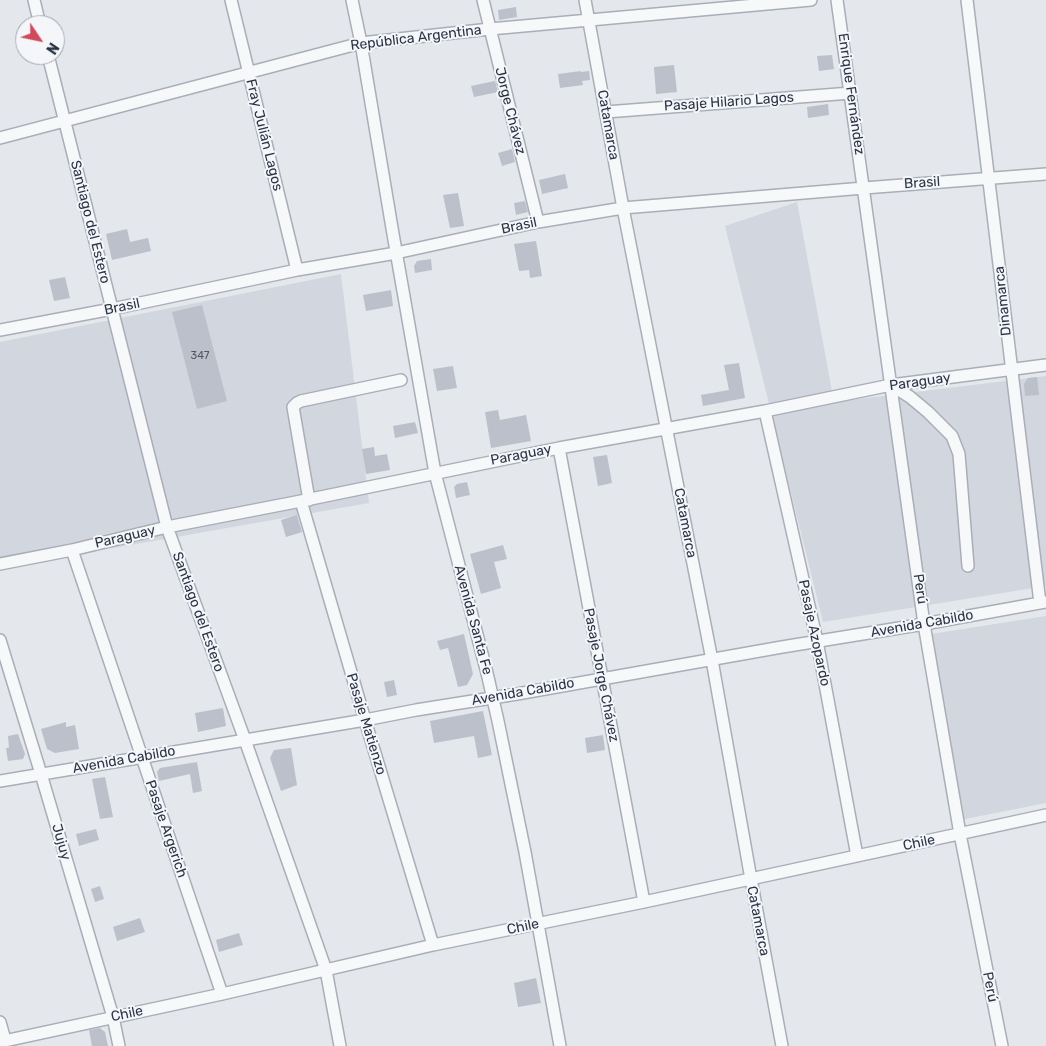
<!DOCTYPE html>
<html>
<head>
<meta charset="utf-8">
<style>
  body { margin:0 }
  #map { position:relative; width:1046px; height:1046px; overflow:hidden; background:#e4e7ec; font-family:Rubik,sans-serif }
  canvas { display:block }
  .north { position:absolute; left:15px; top:15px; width:50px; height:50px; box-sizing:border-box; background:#f4f6f9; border:1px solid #a4a8b1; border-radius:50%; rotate:124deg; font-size:14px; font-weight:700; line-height:20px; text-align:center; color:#2b3445 }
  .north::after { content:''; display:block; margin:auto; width:18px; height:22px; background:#d1495b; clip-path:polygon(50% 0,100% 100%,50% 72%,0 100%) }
</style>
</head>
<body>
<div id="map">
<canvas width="1046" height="1046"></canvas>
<div class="north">N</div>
</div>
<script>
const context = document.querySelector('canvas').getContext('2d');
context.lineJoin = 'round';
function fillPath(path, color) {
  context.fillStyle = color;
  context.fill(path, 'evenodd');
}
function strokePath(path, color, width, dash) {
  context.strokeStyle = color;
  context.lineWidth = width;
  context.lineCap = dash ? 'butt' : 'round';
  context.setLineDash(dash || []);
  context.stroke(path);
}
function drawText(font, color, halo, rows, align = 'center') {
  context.font = font + ' Rubik,sans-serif';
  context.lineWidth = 4;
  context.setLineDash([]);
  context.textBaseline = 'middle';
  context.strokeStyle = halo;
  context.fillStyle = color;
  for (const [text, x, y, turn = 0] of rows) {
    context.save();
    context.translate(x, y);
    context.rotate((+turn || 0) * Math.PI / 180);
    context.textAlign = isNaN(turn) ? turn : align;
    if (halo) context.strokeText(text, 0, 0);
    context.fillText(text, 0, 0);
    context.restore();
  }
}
fillPath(new Path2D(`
  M 797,202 L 834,402 L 1046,376 L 1046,586 L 823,622 L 725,226 Z
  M 341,274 L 369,503 L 0,568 L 0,342 Z
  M 1046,616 L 1046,803 L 960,820 L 931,634 Z`), '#d2d6de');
fillPath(new Path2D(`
  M 516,7 L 517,17 L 499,20 L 498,10 Z
  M 832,55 L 834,69 L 819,71 L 817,56 Z
  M 674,65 L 677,92 L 656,94 L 654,67 Z
  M 581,71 L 581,72 L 589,71 L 590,80 L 582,81 L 583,85 L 560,88 L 558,74 Z
  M 495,81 L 498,92 L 474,97 L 471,86 Z
  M 828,104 L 829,115 L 808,118 L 807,107 Z
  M 512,149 L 515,162 L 502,166 L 498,153 Z
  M 565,174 L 568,188 L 542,194 L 539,180 Z
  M 458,193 L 464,226 L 450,228 L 443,195 Z
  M 525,201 L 528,212 L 516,215 L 514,203 Z
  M 127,229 L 130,242 L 148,238 L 151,251 L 112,260 L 106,234 Z
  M 536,241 L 542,276 L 530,278 L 529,270 L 519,271 L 514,244 Z
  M 431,259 L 432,270 L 415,273 L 414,266 L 417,261 Z
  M 65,277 L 70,298 L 54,301 L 49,280 Z
  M 391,290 L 393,306 L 366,311 L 363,295 Z
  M 202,305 L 227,401 L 197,409 L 172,312 Z
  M 739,363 L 745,398 L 703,406 L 701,395 L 729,390 L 724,365 Z
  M 453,366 L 457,388 L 437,391 L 433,369 Z
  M 1037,377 L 1039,395 L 1025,396 L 1024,384 L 1028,378 Z
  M 498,410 L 500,420 L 526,415 L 531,441 L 491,448 L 485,412 Z
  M 415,422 L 418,433 L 395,438 L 393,426 Z
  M 374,447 L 375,456 L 387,454 L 390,470 L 366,474 L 362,449 Z
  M 607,455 L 612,483 L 598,486 L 593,457 Z
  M 467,482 L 470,495 L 456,498 L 454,487 L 457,484 Z
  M 297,515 L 302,532 L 286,537 L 281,520 Z
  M 503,545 L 507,559 L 494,562 L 501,588 L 481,594 L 470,554 Z
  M 464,634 L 473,674 L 467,685 L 458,687 L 448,648 L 440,650 L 437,641 Z
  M 394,680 L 397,695 L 387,697 L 384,682 Z
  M 223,708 L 226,726 L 198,732 L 195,713 Z
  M 483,711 L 492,755 L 478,758 L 474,736 L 434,743 L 430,721 Z
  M 66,722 L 66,727 L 75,725 L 79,749 L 55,753 L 47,749 L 41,729 Z
  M 18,734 L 25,754 L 23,759 L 8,761 L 6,748 L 9,748 L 8,736 Z
  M 603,735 L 605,750 L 587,753 L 585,738 Z
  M 291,748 L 297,785 L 281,791 L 270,758 L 274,750 Z
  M 197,762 L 202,791 L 193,793 L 190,774 L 159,781 L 157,772 L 160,768 Z
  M 105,777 L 113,817 L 100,819 L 92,779 Z
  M 96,829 L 99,840 L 79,846 L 76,834 Z
  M 100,886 L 104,899 L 95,902 L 91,889 Z
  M 140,918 L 145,932 L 117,941 L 113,927 Z
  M 239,933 L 243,945 L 219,952 L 216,940 Z
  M 536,978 L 541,1003 L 518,1007 L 514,983 Z
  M 100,1028 L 105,1032 L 108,1046 L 92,1046 L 89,1030 Z`), '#bbc0ca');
const minor = new Path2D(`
  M 34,0 L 40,25
  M 231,0 L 297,270
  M 352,0 L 361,43 L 393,234 L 435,473 L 487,673 L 498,721 L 525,852 L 560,1046
  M 483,0 L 538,222
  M 585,0 L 623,208 L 712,660 L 751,879 L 782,1046
  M 837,0 L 924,624 L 960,834 L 1002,1046
  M 967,0 C 992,201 1015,402 1040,603
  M 48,55 L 167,527 L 245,740 L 326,970 L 340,1046
  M 606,112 L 851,93
  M 0,138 L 361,43 L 490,29 L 811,0
  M 0,330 L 112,309 L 297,270 L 396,253 L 538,222 L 623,208 L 864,188 L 1046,174
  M 891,385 L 910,397 L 928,412 L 952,436 L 959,454 L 968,566
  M 765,411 L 817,641 L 857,856
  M 559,448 L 644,902
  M 309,500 L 293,407 L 297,403 L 301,401 L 401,380
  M 301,501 L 365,720 L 433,945
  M 72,550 L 222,994
  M 0,564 L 72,550 L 167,527 L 301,501 L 559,448 L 765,411 L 891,385 L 1046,365
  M 0,640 L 41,774 L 113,1017 L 119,1046
  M 0,781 L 365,720 L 416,710 L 517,694 L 782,647 L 924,624 L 1046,602
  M 0,1022 L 5,1040
  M 0,1042 L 222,994 L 433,945 L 644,902 L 1046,815`);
strokePath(minor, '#a9aeb7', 14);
strokePath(minor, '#f7f8fa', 11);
drawText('11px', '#4f5766', null, [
  ["347",200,356]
]);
drawText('14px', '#2b3445', '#f4f6f9', [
  ["República Argentina",416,38,-7],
  ["Enrique Fernández",851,94,82],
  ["Pasaje Hilario Lagos",729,102,-4],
  ["Jorge Chávez",510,111,76],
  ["Catamarca",608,125,80],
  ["Fray Julián Lagos",264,135,76],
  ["Brasil",922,183,-4],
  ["Santiago del Estero",90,222,76],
  ["Brasil",519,226,-12],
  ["Dinamarca",1003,301,-96],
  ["Brasil",122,307,-12],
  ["Paraguay",920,382,-8],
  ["Paraguay",521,455,-11],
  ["Catamarca",685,523,79],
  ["Paraguay",125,537,-13],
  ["Perú",920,589,82],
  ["Santiago del Estero",198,612,70],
  ["Avenida Santa Fe",473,620,75],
  ["Avenida Cabildo",922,624,-10],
  ["Pasaje Azopardo",814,633,78],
  ["Pasaje Jorge Chávez",601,675,79],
  ["Avenida Cabildo",523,692,-10],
  ["Pasaje Matienzo",366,724,73],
  ["Avenida Cabildo",124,760,-10],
  ["Pasaje Argerich",166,829,71],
  ["Jujuy",61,842,74],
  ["Chile",919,843,-12],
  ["Catamarca",758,921,79],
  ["Chile",523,927,-12],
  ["Perú",990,987,79],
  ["Chile",127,1014,-12]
]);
</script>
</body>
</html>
